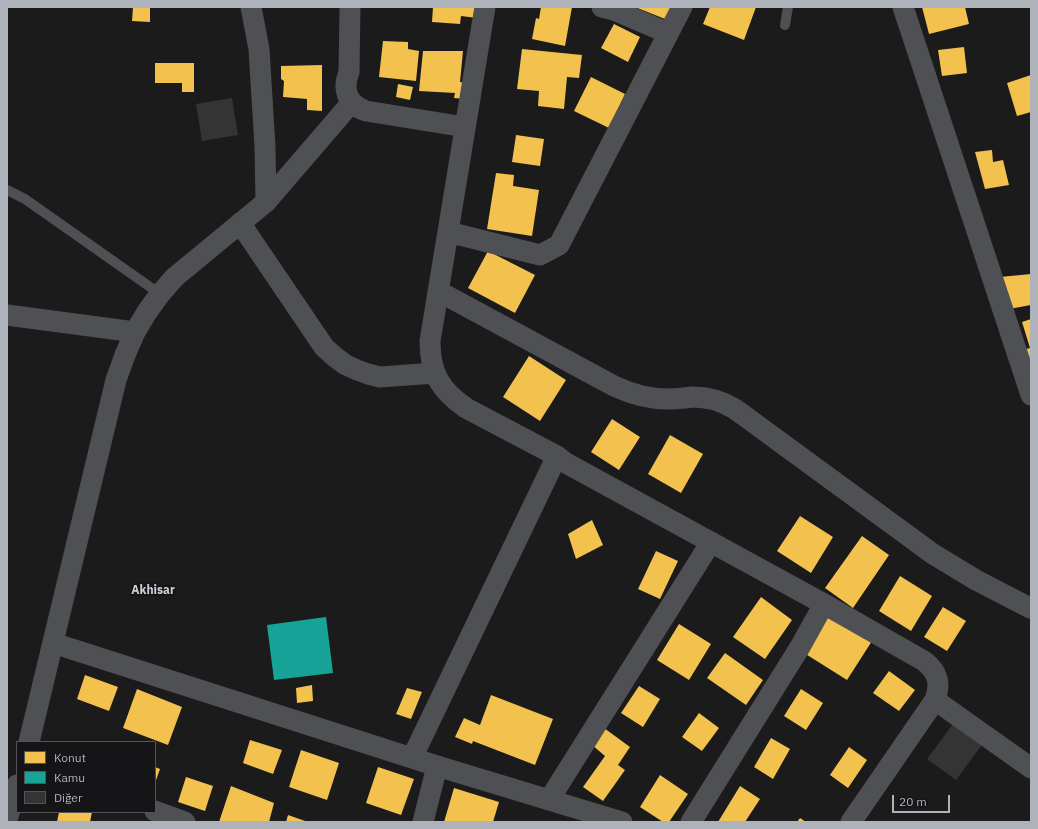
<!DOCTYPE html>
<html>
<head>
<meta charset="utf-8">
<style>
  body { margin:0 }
  #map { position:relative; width:1038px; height:829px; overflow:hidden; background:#1b1b1b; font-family:"IBM Plex Sans",sans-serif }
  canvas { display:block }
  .frame { position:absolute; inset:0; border:8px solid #adb2bb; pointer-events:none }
  .legend { position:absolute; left:16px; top:741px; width:140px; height:72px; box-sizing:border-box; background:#151517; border:1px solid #525459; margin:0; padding:5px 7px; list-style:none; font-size:12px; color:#adb2bb }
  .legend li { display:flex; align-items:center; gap:8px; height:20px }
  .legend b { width:20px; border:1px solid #525459 }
  .scale { position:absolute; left:892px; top:795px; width:58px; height:18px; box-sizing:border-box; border:2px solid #adb2bb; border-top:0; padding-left:5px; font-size:12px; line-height:14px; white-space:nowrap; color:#adb2bb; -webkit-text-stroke:3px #151517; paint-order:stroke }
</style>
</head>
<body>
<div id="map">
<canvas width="1038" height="829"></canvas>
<div class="frame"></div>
<ul class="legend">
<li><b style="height:11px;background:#f2c14e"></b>Konut</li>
<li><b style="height:11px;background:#17a398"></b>Kamu</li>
<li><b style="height:11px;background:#343435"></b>Diğer</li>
</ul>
<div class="scale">20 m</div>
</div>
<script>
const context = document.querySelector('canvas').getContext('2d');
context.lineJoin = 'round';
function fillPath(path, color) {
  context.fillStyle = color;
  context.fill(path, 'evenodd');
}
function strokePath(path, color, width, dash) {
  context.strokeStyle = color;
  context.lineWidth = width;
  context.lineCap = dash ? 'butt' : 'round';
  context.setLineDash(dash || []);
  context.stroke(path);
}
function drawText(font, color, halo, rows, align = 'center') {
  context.font = font + ' "IBM Plex Sans",sans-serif';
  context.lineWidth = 4;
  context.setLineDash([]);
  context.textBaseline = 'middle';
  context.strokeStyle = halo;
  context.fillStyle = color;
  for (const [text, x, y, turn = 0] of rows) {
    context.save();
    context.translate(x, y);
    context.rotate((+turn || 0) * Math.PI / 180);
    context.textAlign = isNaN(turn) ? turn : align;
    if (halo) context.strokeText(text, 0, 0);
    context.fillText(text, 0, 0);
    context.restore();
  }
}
fillPath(new Path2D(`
  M 133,7 L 150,7 L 150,22 L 132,21 Z
  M 433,7 L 478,7 L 477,18 L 461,16 L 460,24 L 432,22 Z
  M 541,7 L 572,7 L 565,46 L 532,39 L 536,18 L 539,19 Z
  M 635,7 L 672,7 L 665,19 Z
  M 710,7 L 756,7 L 744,40 L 703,24 Z
  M 922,7 L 965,7 L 969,24 L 929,34 Z
  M 614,24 L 640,37 L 628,62 L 601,48 Z
  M 383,41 L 408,42 L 408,49 L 419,51 L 416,81 L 379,77 Z
  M 964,47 L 967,73 L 942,76 L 938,50 Z
  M 522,49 L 582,55 L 579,78 L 567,77 L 564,109 L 538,106 L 539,91 L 517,89 Z
  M 423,51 L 463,51 L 460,82 L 469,83 L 465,99 L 454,98 L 455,93 L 419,91 Z
  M 155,63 L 194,63 L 194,92 L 182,92 L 182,83 L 155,83 Z
  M 322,65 L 322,111 L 307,110 L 307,99 L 283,97 L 284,81 L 281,79 L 281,66 Z
  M 1031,75 L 1031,112 L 1017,116 L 1007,83 Z
  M 591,77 L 625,94 L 609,128 L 574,111 Z
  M 398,84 L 413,87 L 410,100 L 396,97 Z
  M 516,135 L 544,139 L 540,166 L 512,162 Z
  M 992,150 L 993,162 L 1003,160 L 1009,185 L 985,189 L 975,152 Z
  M 496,173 L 514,175 L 513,186 L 539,190 L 532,236 L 487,229 Z
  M 488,251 L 535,275 L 515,313 L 468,288 Z
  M 1031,274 L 1031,305 L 1009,309 L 1000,277 Z
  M 1031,319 L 1031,366 L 1022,350 L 1030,348 L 1022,322 Z
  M 529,356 L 566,380 L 540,421 L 503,397 Z
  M 612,419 L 640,437 L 619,470 L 591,452 Z
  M 670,435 L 703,454 L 681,493 L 648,474 Z
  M 800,516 L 833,537 L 811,573 L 777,551 Z
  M 592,520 L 603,545 L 576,559 L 568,534 Z
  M 862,536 L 889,555 L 853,608 L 825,588 Z
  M 656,551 L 678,561 L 660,599 L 638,589 Z
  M 900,576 L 932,596 L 911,631 L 879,611 Z
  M 761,597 L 792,620 L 765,659 L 733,637 Z
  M 943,607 L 966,621 L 947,651 L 924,637 Z
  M 828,613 L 872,641 L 847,680 L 804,653 Z
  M 679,624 L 711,644 L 689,680 L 657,660 Z
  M 725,653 L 763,680 L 746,705 L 707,678 Z
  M 889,671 L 915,690 L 899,711 L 873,693 Z
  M 85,675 L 118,687 L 109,711 L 77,699 Z
  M 312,685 L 313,701 L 297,703 L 296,688 Z
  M 639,686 L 660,699 L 643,727 L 621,713 Z
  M 407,688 L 422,692 L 411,719 L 396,714 Z
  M 137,689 L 182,707 L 168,745 L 123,728 Z
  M 801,689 L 823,703 L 806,730 L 784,716 Z
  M 491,695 L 553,719 L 535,765 L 473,741 L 472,744 L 455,737 L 464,718 L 480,725 Z
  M 699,713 L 719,728 L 702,751 L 682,737 Z
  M 604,728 L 630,747 L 618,765 L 625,770 L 603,801 L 583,787 L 605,756 L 592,745 Z
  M 771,738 L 790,749 L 773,779 L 754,767 Z
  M 250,740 L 282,750 L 273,774 L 243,763 Z
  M 849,747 L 867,760 L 848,788 L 830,775 Z
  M 301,750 L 339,763 L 327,800 L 289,787 Z
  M 155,767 L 160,769 L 155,783 Z
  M 378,767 L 414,779 L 401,815 L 366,803 Z
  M 660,775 L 688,794 L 669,822 L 663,822 L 640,807 Z
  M 186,777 L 213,786 L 205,811 L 178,802 Z
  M 231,786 L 274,803 L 269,822 L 219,822 Z
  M 740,786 L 760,799 L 745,822 L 718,822 Z
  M 454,788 L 499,802 L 493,822 L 444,822 Z
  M 59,812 L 92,812 L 90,822 L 57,822 Z
  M 288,815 L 308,822 L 286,822 Z
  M 800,818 L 806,822 L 797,822 Z`), '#f2c14e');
fillPath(new Path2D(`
  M 326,617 L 333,673 L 274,680 L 267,625 Z`), '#17a398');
fillPath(new Path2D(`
  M 232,98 L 238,135 L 202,141 L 196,104 Z
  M 953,724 L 982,745 L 956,780 L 927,759 Z`), '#343435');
strokePath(new Path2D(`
  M 785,25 L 788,7
  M 7,190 L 25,199 L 160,294`), '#4f5054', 10);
strokePath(new Path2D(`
  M 251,7 L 259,49 L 265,147 L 266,202
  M 350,7 L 349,72 C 342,90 347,104 366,111 L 465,127
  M 485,7 L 430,341 C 430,373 440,390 466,408 L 557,456 L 566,463 L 824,604 L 924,661 C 938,672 941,683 935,700 L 851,822
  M 602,7 L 614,10 L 668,33
  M 903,7 L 1031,395
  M 240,223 L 324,347 L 335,357 L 346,365 L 357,370 L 368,374 L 380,377 L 435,373
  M 448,232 L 540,255 L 559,245 L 682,7
  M 438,291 L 614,386 C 631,394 649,399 668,399 C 677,399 685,398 693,397 C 708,397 722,401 735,409 L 933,554 L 976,580 L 1030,608 L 1031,607
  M 7,315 L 135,332
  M 53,643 L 437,766 L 622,822
  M 935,700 L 1031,768
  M 29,742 L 116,380 L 125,355 L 135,332 L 147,312 L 160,294 L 175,277 L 266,202 L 352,102
  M 412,758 L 557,456
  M 549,800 L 711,542
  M 155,811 L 185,822
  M 7,820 L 17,785
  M 423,822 L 437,766
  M 691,822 L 800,647 L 824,604`), '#4f5054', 21);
drawText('bold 12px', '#cdd1d7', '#151517', [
  ["Akhisar",153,591]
]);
</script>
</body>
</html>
